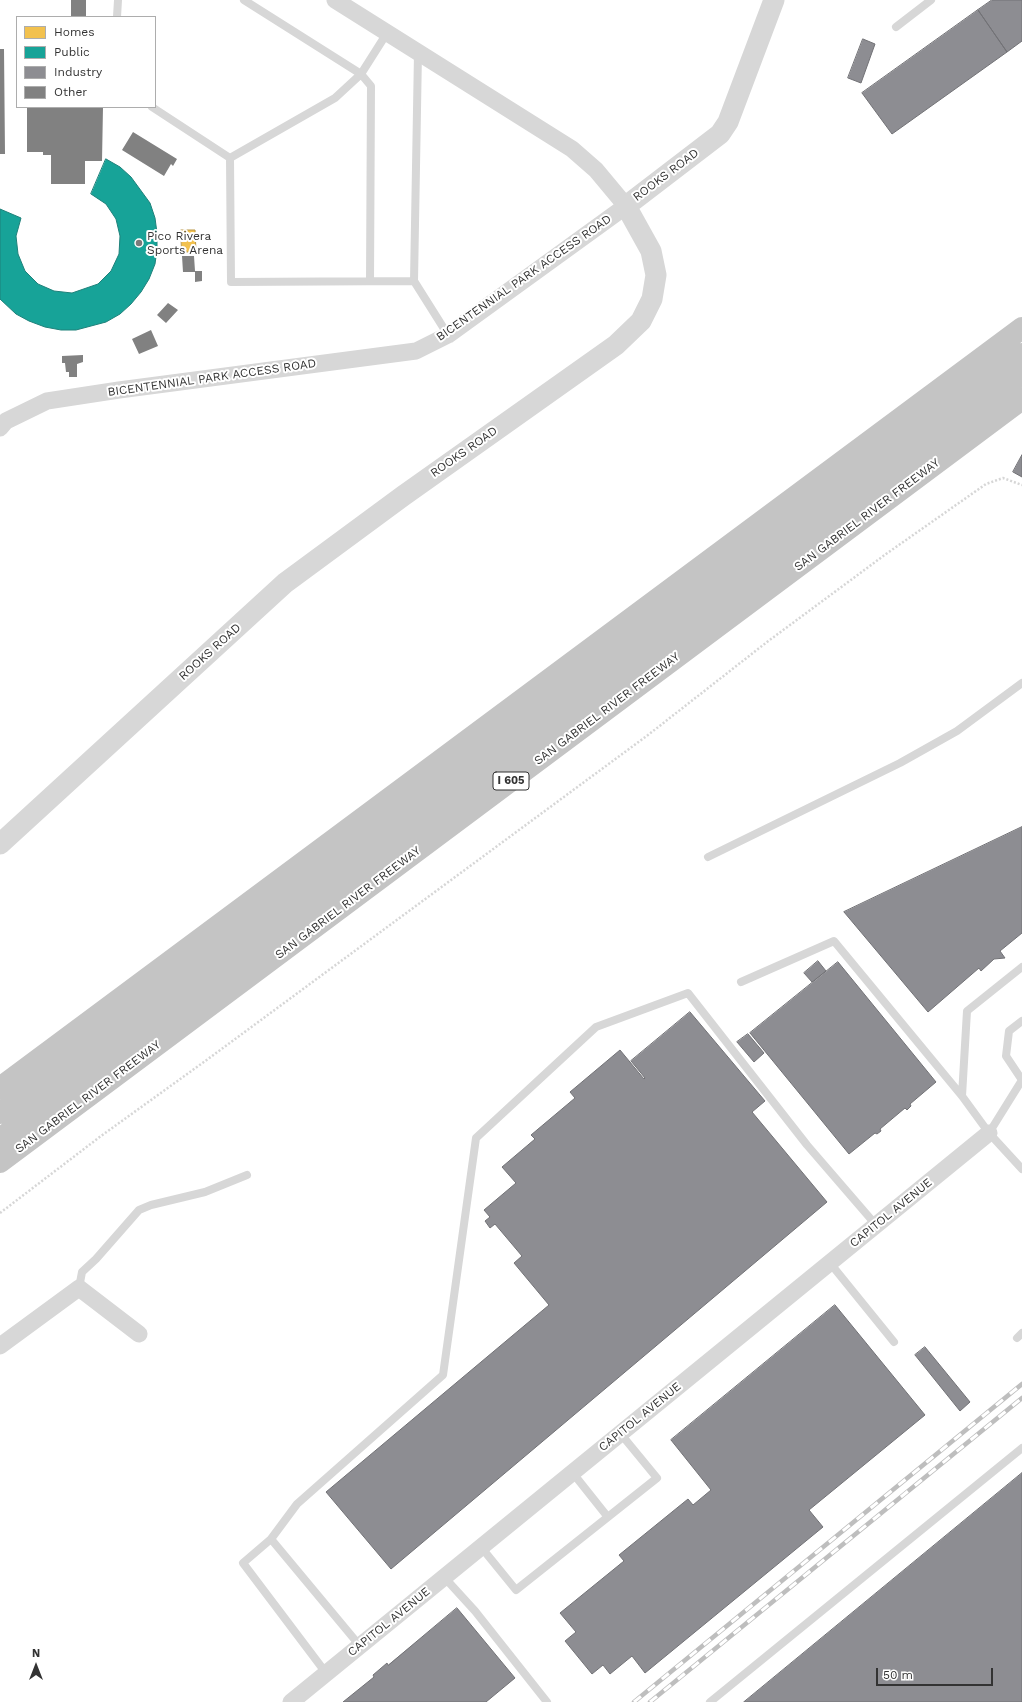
<!DOCTYPE html>
<html>
<head>
<meta charset="utf-8">
<style>
  body { margin:0 }
  #map { position:relative; width:1022px; height:1702px; overflow:hidden; background:#fff; font-family:"Work Sans",sans-serif }
  canvas { display:block }
  .legend { position:absolute; left:16px; top:16px; width:140px; height:92px; box-sizing:border-box; background:#fff; border:1px solid #adadad; margin:0; padding:5px 7px; list-style:none; font-size:12px; color:#333 }
  .legend li { display:flex; align-items:center; gap:8px; height:20px }
  .legend b { width:20px; border:1px solid #adadad }
  .north { position:absolute; left:16px; top:1646px; width:40px; height:40px; -webkit-text-stroke:3px #fff; paint-order:stroke; rotate:0deg; font-size:11px; font-weight:700; line-height:16px; text-align:center; color:#333 }
  .north::after { content:''; display:block; margin:auto; width:14px; height:18px; background:#333; clip-path:polygon(50% 0,100% 100%,50% 72%,0 100%) }
  .scale { position:absolute; left:876px; top:1668px; width:117px; height:18px; box-sizing:border-box; border:2px solid #333; border-top:0; padding-left:5px; font-size:12px; line-height:14px; white-space:nowrap; color:#333; -webkit-text-stroke:3px #fff; paint-order:stroke }
</style>
</head>
<body>
<div id="map">
<canvas width="1022" height="1702"></canvas>
<ul class="legend">
<li><b style="height:11px;background:#f2c14e"></b>Homes</li>
<li><b style="height:11px;background:#17a398"></b>Public</li>
<li><b style="height:11px;background:#8d8d92"></b>Industry</li>
<li><b style="height:11px;background:#818181"></b>Other</li>
</ul>
<div class="north">N</div>
<div class="scale">50 m</div>
</div>
<script>
const context = document.querySelector('canvas').getContext('2d');
context.lineJoin = 'round';
function fillPath(path, color) {
  context.fillStyle = color;
  context.fill(path, 'evenodd');
}
function strokePath(path, color, width, dash) {
  context.strokeStyle = color;
  context.lineWidth = width;
  context.lineCap = dash ? 'butt' : 'round';
  context.setLineDash(dash || []);
  context.stroke(path);
}
function drawText(font, color, halo, rows, align = 'center') {
  context.font = font + ' "Work Sans",sans-serif';
  context.lineWidth = 4;
  context.setLineDash([]);
  context.textBaseline = 'middle';
  context.strokeStyle = halo;
  context.fillStyle = color;
  for (const [text, x, y, turn = 0] of rows) {
    context.save();
    context.translate(x, y);
    context.rotate((+turn || 0) * Math.PI / 180);
    context.textAlign = isNaN(turn) ? turn : align;
    if (halo) context.strokeText(text, 0, 0);
    context.fillText(text, 0, 0);
    context.restore();
  }
}
const homes = new Path2D(`
  M 181,230 L 195,230 L 196,252 L 182,252 Z`);
fillPath(homes, '#f2c14e');
strokePath(homes, '#b99646', 1);
const public = new Path2D(`
  M 106,159 L 120,167 L 131,177 L 150,203 L 155,218 L 157,233 L 157,249 L 155,264 L 149,279 L 141,292 L 131,304 L 120,314 L 106,322 L 76,330 L 61,330 L 45,327 L 29,321 L 16,314 L 0,299 L 0,209 L 21,218 L 16,236 L 18,254 L 25,271 L 38,284 L 54,291 L 72,293 L 98,284 L 111,271 L 119,254 L 120,236 L 116,219 L 106,204 L 91,194 Z`);
fillPath(public, '#17a398');
strokePath(public, '#1f817a', 1);
const industry = new Path2D(`
  M 992,0 L 1022,0 L 1022,41 L 1007,52 L 978,10 Z
  M 978,10 L 1007,52 L 892,134 L 862,93 Z
  M 863,39 L 875,44 L 861,83 L 848,78 Z
  M 1022,455 L 1022,477 L 1013,472 Z
  M 1022,827 L 1022,933 L 1000,951 L 1005,958 L 994,959 L 981,971 L 979,968 L 928,1012 L 844,912 Z
  M 818,961 L 826,971 L 812,982 L 804,973 Z
  M 838,962 L 936,1082 L 910,1104 L 911,1106 L 907,1110 L 905,1108 L 880,1129 L 881,1131 L 877,1134 L 875,1133 L 849,1154 L 750,1033 Z
  M 690,1012 L 765,1101 L 752,1112 L 827,1202 L 391,1569 L 326,1492 L 549,1305 L 514,1263 L 522,1256 L 495,1224 L 490,1228 L 485,1221 L 490,1217 L 484,1210 L 516,1183 L 502,1167 L 535,1139 L 531,1135 L 575,1098 L 570,1092 L 620,1050 L 644,1079 L 645,1078 L 631,1061 Z
  M 748,1034 L 764,1053 L 754,1062 L 737,1042 Z
  M 835,1305 L 925,1415 L 809,1510 L 823,1527 L 645,1673 L 632,1656 L 610,1674 L 603,1665 L 592,1674 L 565,1641 L 576,1632 L 560,1613 L 624,1561 L 619,1555 L 688,1499 L 693,1505 L 711,1490 L 671,1440 Z
  M 925,1347 L 970,1402 L 960,1411 L 915,1355 Z
  M 1022,1473 L 1022,1702 L 744,1702 Z
  M 457,1608 L 515,1678 L 486,1702 L 343,1702 L 374,1677 L 373,1675 L 387,1663 L 388,1665 Z`);
fillPath(industry, '#8d8d92');
strokePath(industry, '#727276', 1);
fillPath(new Path2D(`
  M 71,0 L 86,0 L 86,17 L 71,17 Z
  M 0,49 L 4,49 L 5,154 L 0,154 Z
  M 27,107 L 103,107 L 102,161 L 85,161 L 85,184 L 51,184 L 51,155 L 43,155 L 43,152 L 27,152 Z
  M 133,132 L 177,159 L 173,166 L 171,164 L 164,176 L 122,150 Z
  M 182,256 L 194,256 L 195,271 L 202,271 L 202,281 L 195,282 L 195,272 L 183,272 Z
  M 168,303 L 178,310 L 166,323 L 157,315 Z
  M 151,330 L 158,346 L 139,354 L 132,339 Z
  M 83,355 L 83,362 L 77,364 L 77,377 L 69,377 L 69,372 L 66,372 L 65,363 L 62,363 L 62,356 Z`), '#818181');
strokePath(new Path2D(`
  M 0,1213 L 101,1136 L 208,1059 L 648,735 L 767,642 L 886,554 L 986,484 L 1003,478 L 1022,485`), '#d6d6d6', 2.5, [2, 2]);
strokePath(new Path2D(`
  M 244,0 L 361,74 L 371,86 L 370,281
  M 117,17 L 118,0
  M 896,27 L 931,0
  M 418,53 L 414,281 L 448,335
  M 152,107 L 230,158 L 231,282 L 414,281
  M 230,158 L 335,98 L 361,74 L 387,33
  M 708,857 L 900,763 L 957,731 L 1022,683
  M 1022,967 L 967,1011 L 962,1096 L 989,1133 L 1022,1169
  M 741,982 L 834,941 L 962,1096
  M 989,1133 L 1022,1080 L 1006,1056 L 1009,1031 L 1022,1021
  M 830,1263 L 894,1342
  M 79,1288 L 82,1272 L 96,1259 L 139,1210 L 151,1205 L 205,1192 L 247,1175
  M 1017,1338 L 1022,1333
  M 572,1472 L 607,1516
  M 271,1539 L 297,1504 L 443,1375 L 476,1138 L 596,1027 L 688,993 L 807,1145 L 876,1225
  M 481,1547 L 516,1590 L 657,1478 L 620,1433
  M 444,1577 L 475,1611 L 547,1702
  M 326,1673 L 243,1563 L 271,1539 L 360,1646
  M 710,1702 L 1022,1448`), '#d7d7d7', 8);
strokePath(new Path2D(`
  M 0,428 L 6,421 L 47,401 L 119,390 L 416,351 L 448,335 L 626,206 L 596,170 L 572,149 L 335,0
  M 0,1346 L 79,1288 L 139,1334
  M 291,1702 L 989,1133`), '#d7d7d7', 17);
strokePath(new Path2D(`
  M 0,844 L 285,583 L 403,496 L 616,345 L 641,321 L 652,299 L 656,275 L 651,251 L 626,206 L 720,134 L 728,122 L 774,0`), '#d7d7d7', 21);
strokePath(new Path2D(`
  M 0,1088 L 1022,328
  M 0,1113 L 550,703 L 1022,354
  M 0,1139 L 635,666 L 1022,374
  M 0,1162 L 1022,399`), '#c4c4c4', 22);
const rail = new Path2D(`
  M 634,1702 L 1022,1384
  M 650,1702 L 1022,1398`);
strokePath(rail, '#bebebe', 4.5);
strokePath(rail, '#fff', 3, [9]);
for (const [x, y, r, color] of [
  [139,243,4,"#7a7a7a"]
]) {
  const dot = new Path2D();
  dot.arc(x, y, r, 0, 2 * Math.PI);
  context.fillStyle = color;
  context.fill(dot);
  strokePath(dot, '#fff', 1.5);
}
for (const [x, y, w] of [
  [511,781,36]
]) {
  const box = new Path2D();
  box.roundRect(x - w / 2, y - 9, w, 18, 3);
  context.fillStyle = '#fff';
  context.fill(box);
  strokePath(box, '#333', 1);
}
drawText('bold 11px', '#333', null, [
  ["I 605",511,781]
]);
drawText('12px', '#333', '#fff', [
  ["ROOKS ROAD",666,175,-37],
  ["BICENTENNIAL PARK ACCESS ROAD",524,278,-35],
  ["BICENTENNIAL PARK ACCESS ROAD",212,378,-8],
  ["ROOKS ROAD",464,452,-35],
  ["SAN GABRIEL RIVER FREEWAY",867,515,-37],
  ["ROOKS ROAD",210,652,-42],
  ["SAN GABRIEL RIVER FREEWAY",607,709,-37],
  ["SAN GABRIEL RIVER FREEWAY",348,903,-37],
  ["SAN GABRIEL RIVER FREEWAY",88,1097,-37],
  ["CAPITOL AVENUE",891,1213,-39],
  ["CAPITOL AVENUE",640,1417,-39],
  ["CAPITOL AVENUE",389,1622,-39]
]);
drawText('12px', '#333', '#fff', [
  ["Pico Rivera",147,236],
  ["Sports Arena",147,250]
], 'left');
</script>
</body>
</html>
